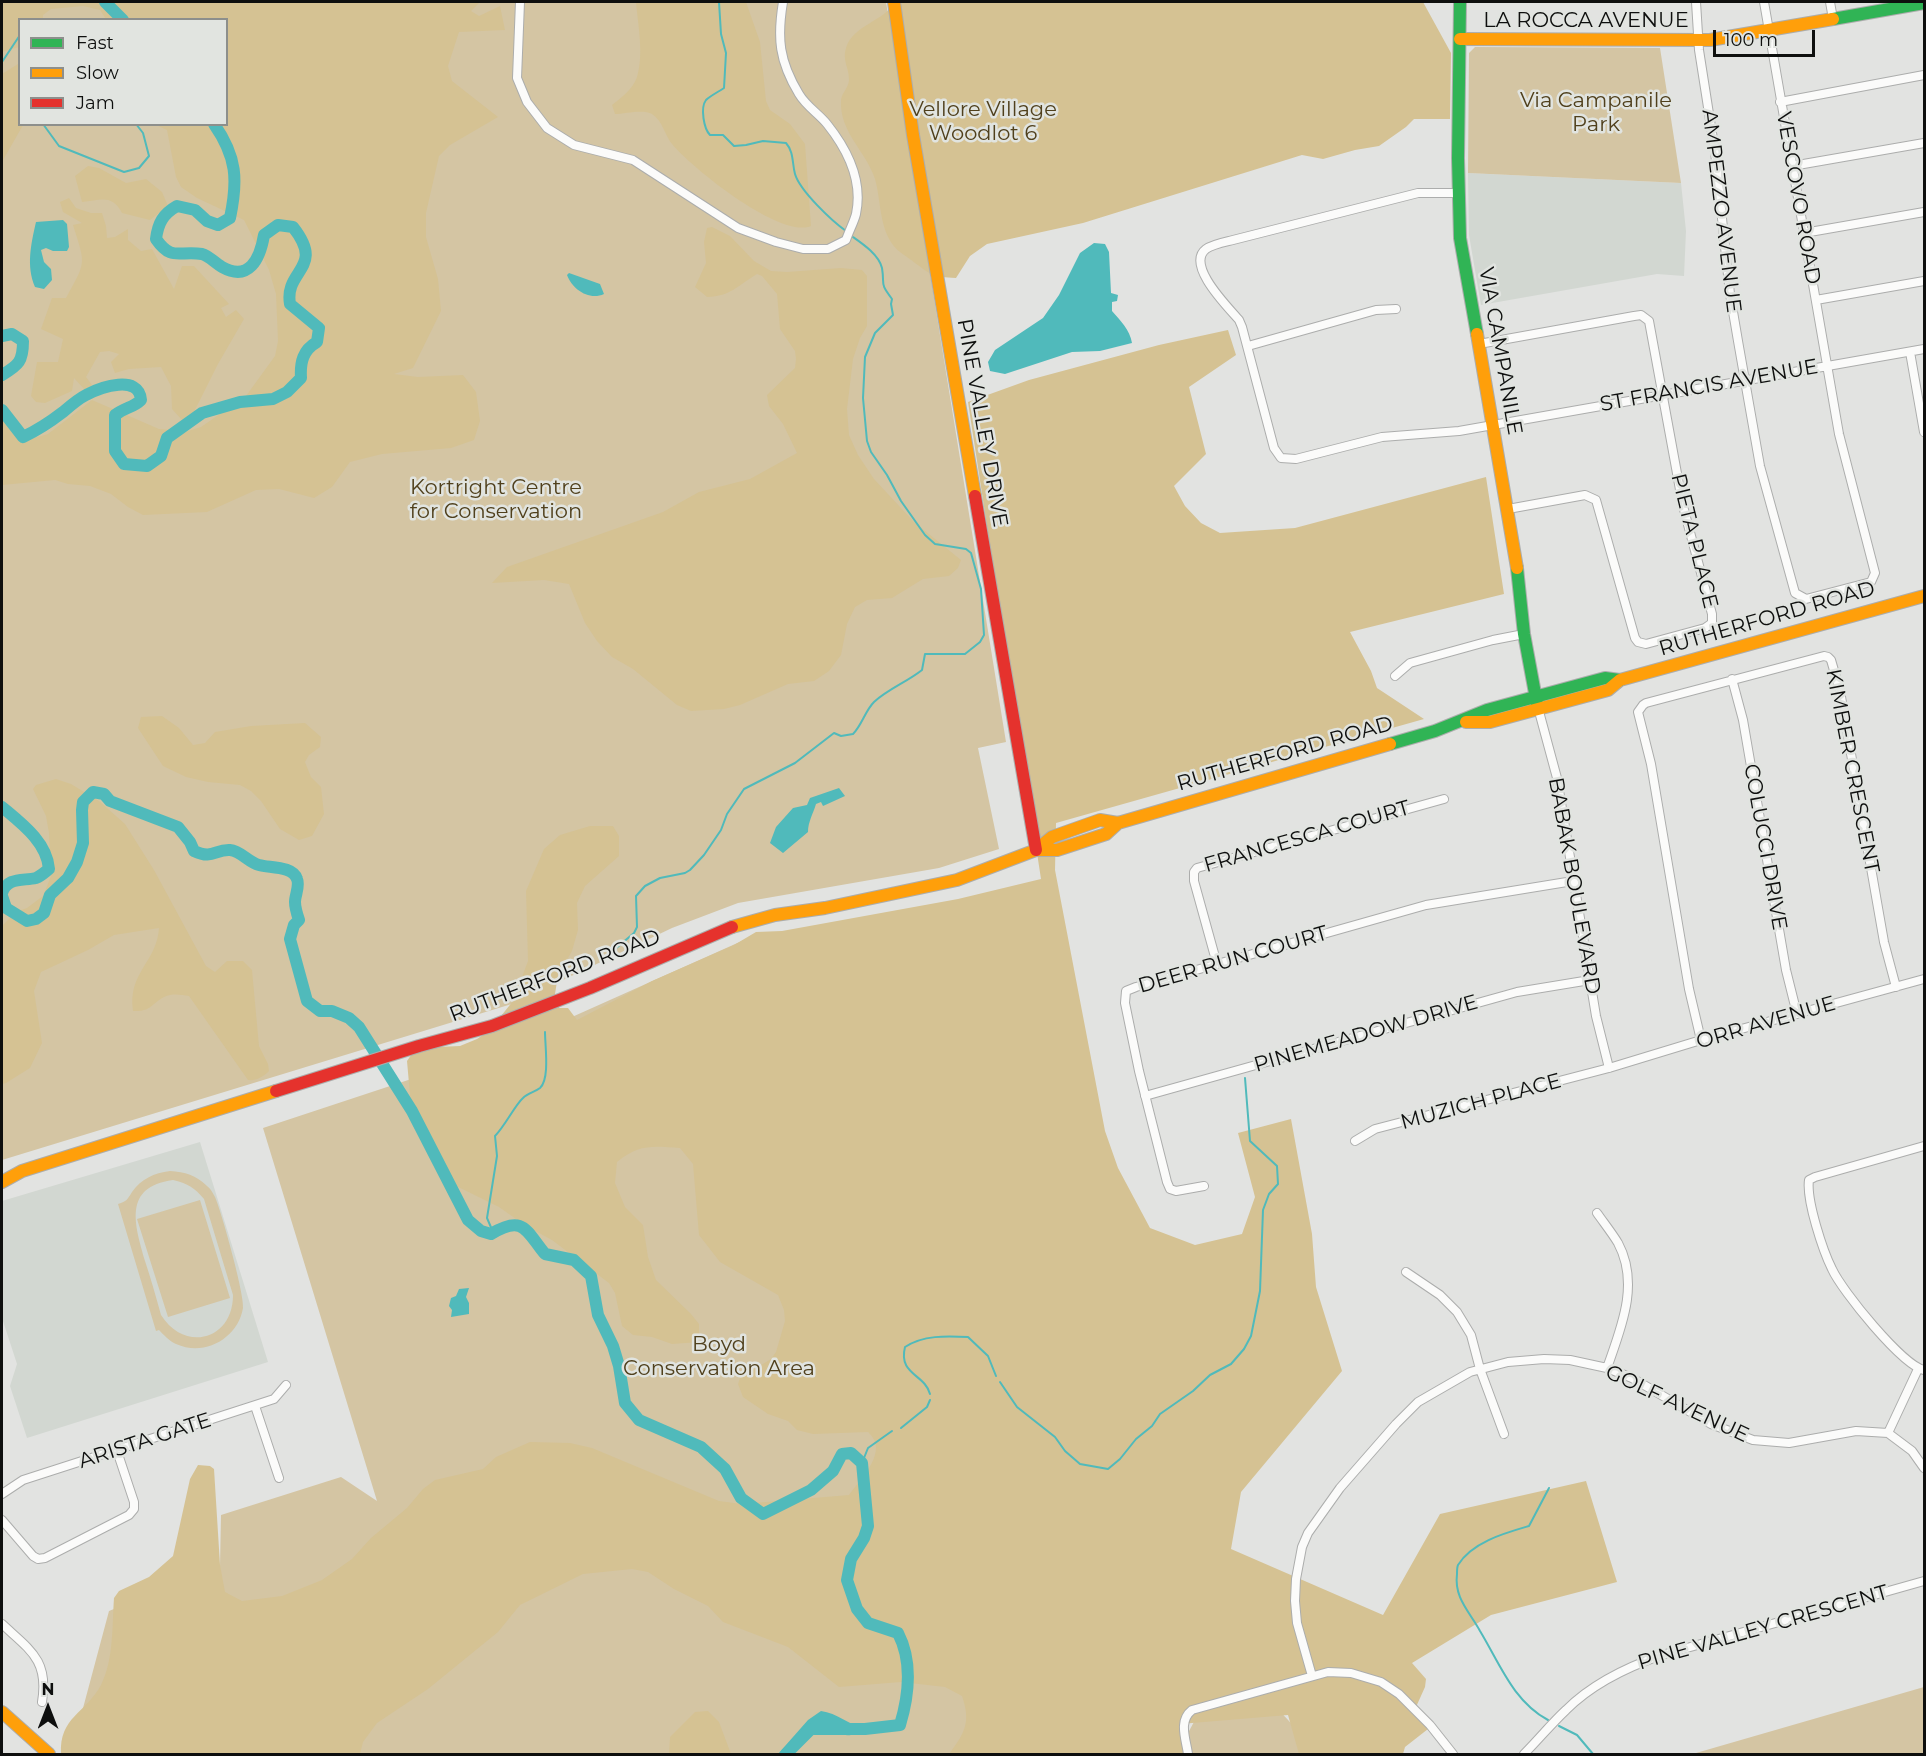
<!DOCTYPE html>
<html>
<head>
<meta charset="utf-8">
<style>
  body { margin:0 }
  #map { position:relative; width:1926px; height:1756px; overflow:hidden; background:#e2e3e1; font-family:Montserrat,sans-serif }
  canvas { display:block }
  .frame { position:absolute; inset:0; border:3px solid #0e0f0e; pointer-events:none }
  .legend { position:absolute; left:18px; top:18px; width:210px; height:108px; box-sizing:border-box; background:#e1e4e0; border:2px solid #8d8f8c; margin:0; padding:8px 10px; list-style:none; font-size:18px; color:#0e0f0e }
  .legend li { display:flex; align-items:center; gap:12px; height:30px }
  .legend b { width:30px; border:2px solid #8d8f8c }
  .north { position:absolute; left:18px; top:1678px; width:60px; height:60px; -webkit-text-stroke:4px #e1e4e0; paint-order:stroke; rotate:0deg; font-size:16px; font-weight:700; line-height:24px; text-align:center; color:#0e0f0e }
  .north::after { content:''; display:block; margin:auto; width:21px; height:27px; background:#0e0f0e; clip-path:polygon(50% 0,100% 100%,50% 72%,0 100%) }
  .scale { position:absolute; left:1713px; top:30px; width:102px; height:27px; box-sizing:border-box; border:3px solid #0e0f0e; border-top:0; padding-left:8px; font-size:18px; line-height:21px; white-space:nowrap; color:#0e0f0e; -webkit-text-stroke:4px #e1e4e0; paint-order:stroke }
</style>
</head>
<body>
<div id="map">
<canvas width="1926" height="1756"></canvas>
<div class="frame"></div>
<ul class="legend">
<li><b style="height:8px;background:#30b455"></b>Fast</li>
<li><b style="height:8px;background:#ff9f0a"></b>Slow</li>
<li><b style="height:8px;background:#e5322d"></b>Jam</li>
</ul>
<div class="north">N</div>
<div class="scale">100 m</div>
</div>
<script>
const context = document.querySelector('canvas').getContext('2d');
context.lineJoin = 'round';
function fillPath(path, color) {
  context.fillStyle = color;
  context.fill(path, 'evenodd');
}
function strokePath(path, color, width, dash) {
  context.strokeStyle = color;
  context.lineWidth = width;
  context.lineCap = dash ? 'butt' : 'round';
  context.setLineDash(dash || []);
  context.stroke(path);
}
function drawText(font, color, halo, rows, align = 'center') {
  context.font = font + ' Montserrat,sans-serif';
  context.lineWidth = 5;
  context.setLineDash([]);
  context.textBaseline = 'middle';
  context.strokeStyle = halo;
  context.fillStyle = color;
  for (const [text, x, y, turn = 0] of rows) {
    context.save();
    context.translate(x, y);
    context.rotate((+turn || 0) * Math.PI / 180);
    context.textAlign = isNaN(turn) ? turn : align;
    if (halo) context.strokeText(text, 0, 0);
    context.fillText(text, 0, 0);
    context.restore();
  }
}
fillPath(new Path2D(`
  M 1468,173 L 1681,183 L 1686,231 L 1684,276 L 1657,274 L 1481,305 L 1469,235 Z
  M 200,1142 L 268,1362 L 27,1438 L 10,1386 L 17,1364 L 2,1318 L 2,1201 Z`), '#d2d7d1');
fillPath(new Path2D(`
  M 2,2 L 886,2 L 1006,742 L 978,748 L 999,849 L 939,868 L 738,903 L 672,928 L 515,1003 L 2,1160 ZM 20,20 L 226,20 L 226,124 L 20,124 Z
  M 1475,47 L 1660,48 L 1681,183 L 1468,173 L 1469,53 Z
  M 753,936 L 1164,1754 L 73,1754 L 71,1753 L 109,1611 L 220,1566 L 221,1515 L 341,1477 L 377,1501 L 263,1128 L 496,1051 Z
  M 170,1171 C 185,1172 196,1175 207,1186 C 210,1188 213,1193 215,1197 C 221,1210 245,1296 243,1308 C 238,1338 205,1357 176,1344 C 169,1341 164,1335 159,1330 L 156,1331 L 118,1204 C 127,1201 127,1200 132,1192 C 141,1179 154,1173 170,1171 ZM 173,1180 C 187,1183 195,1188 204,1199 L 233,1295 C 233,1340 185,1353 161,1315 C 156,1297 151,1279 145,1261 C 135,1225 122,1187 173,1180 Z
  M 200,1200 L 230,1298 L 168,1317 L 137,1219 Z
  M 1924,1687 L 1924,1754 L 1694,1754 L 1696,1753 Z
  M 1273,1704 L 1320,1754 L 1182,1754 L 1181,1746 L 1195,1720 Z`), '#d4c5a3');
fillPath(new Path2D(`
  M 2,2 L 480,2 L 471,11 L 479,16 L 500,6 L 505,30 L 459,32 L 448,66 L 452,81 L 498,117 L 450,145 L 439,156 L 426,213 L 426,237 L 438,279 L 441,311 L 413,368 L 394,374 L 418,377 L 463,375 L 476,392 L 480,421 L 474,440 L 451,448 L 382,454 L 350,462 L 332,487 L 314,498 L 279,489 L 256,490 L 207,512 L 143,515 L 128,507 L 111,494 L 90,486 L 68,484 L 55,480 L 2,485 L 2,409 L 20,442 L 48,434 L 92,400 L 159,429 L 188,431 L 201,427 L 246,396 L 275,356 L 278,341 L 276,294 L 269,270 L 244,220 L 197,198 L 181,187 L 176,177 L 167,130 L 156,125 L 226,124 L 226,20 L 106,19 L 100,10 L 83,6 L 51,9 L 43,15 L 43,19 L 20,20 L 19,47 L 2,52 Z
  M 636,2 L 746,2 L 760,42 L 766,101 L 770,110 L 790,124 L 805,144 L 811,226 C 780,239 692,168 672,144 C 664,134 663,121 652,114 C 643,109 625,114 615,114 L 612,105 C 622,97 633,89 637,77 C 644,54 638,25 636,2 Z
  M 895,2 L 1423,2 L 1451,53 L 1450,119 L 1414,119 L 1406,127 L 1379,146 L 1355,150 L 1323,159 L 1302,155 L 1083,223 L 987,244 L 970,256 L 956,278 C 933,277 933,276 915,263 C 908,257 898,252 893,245 C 879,226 881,200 875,179 C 866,151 839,132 841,100 C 842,92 849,88 849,79 C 849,68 842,60 846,48 C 853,25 883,22 895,2 Z
  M 18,64 L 20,67 L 20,124 L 23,125 L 2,162 L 2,74 Z
  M 88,166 L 99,168 L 126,183 L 146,179 L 162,192 L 168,206 L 150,220 L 122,213 C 112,194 101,200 82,202 L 75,176 Z
  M 69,198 L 76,208 L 91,213 L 102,213 L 106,226 L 107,238 L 115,237 L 128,229 L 128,240 L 141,251 L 152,249 L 174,289 L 182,266 L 194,266 L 229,304 L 221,308 L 226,317 L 236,310 L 244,319 L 218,364 L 193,414 L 182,420 L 172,409 L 171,386 L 161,367 L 129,369 L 115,373 L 111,362 L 119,354 L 109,351 L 100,352 L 86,377 L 92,385 L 85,390 L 74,378 L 72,391 L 45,403 L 36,402 L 31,396 L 37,362 L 58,362 L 63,339 L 41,329 L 52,298 L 66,298 C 86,261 86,266 73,225 L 82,223 L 63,212 L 60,202 Z
  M 712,227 L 730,236 L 754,261 L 771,271 L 787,272 L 841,268 L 862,270 L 867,276 L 867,326 L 860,338 L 853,359 L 847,409 L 849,435 L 858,455 L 874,479 L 914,522 L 961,560 L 958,568 L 949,576 L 923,579 L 892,598 L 867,600 L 855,607 L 847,624 L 841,655 L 829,671 L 814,681 L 788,684 L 740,705 L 724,709 L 691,711 L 677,705 L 633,669 L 612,657 L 597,641 L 585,623 L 569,584 L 544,580 L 492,583 L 507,567 L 663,512 L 699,492 L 750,479 L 797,453 L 783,424 L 769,406 L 767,395 L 795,368 L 796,359 L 795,351 L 780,329 L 777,294 L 762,276 L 757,274 C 737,286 731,296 707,297 L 695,287 L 706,263 L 704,242 L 707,228 Z
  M 1228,330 L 1236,355 L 1189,387 L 1206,454 L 1174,486 L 1185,506 L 1201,523 L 1220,533 L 1295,528 L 1486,477 L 1504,594 L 1350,632 L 1371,671 L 1377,688 L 1424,719 L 1056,823 L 1055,870 L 1105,1131 L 1118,1168 L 1150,1228 L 1195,1245 L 1242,1234 L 1255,1197 L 1238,1133 L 1291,1119 L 1312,1234 L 1316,1287 L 1342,1371 L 1241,1492 L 1231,1549 L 1383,1615 L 1440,1514 L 1586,1481 L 1617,1582 L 1491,1615 L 1412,1663 L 1426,1679 L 1425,1687 L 1416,1707 L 1428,1729 L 1405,1747 L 1403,1754 L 1299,1754 L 1288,1715 L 1180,1724 L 1183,1754 L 949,1754 C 965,1733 971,1722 962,1696 L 945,1687 L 901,1682 L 839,1687 L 788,1647 L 723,1622 L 708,1606 L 674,1589 L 648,1572 L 632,1569 L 583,1574 L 520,1605 L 498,1632 L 428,1689 L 377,1723 L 363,1742 L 360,1754 L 61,1754 C 59,1717 86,1713 101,1685 C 114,1659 112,1626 114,1598 L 119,1591 L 149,1577 L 173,1556 L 190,1479 L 198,1465 L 210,1466 L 214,1469 L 220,1565 L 225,1592 L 242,1601 L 282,1596 L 322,1580 L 352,1559 L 371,1538 L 407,1508 L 423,1489 L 435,1480 L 483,1469 L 496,1457 L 530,1442 L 570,1443 L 592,1448 L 719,1501 L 742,1504 L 849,1495 C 861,1478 890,1451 868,1432 L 813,1434 L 797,1430 L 788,1421 L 768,1414 L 743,1397 L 738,1384 L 740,1378 L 771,1359 L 776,1352 L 785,1321 L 784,1310 L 778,1295 L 720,1262 L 699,1235 L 693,1164 L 680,1148 C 652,1146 639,1144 617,1162 L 615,1183 L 625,1207 L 643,1225 L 648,1257 L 656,1280 L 691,1314 L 699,1324 L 699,1342 L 672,1344 L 652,1337 L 633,1335 L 622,1326 L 615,1293 L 609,1283 L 552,1240 L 526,1226 L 499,1207 L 446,1181 L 438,1169 L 426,1136 L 411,1106 L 407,1061 L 416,1048 L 460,1046 L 477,1039 L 489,1031 L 513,1001 L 528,961 L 526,891 L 544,849 L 560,835 L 590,826 L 613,826 L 619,836 L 619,856 L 585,886 L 577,903 L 578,930 L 572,951 L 558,975 L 555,994 L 559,1008 L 568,1008 L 577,1020 L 652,981 L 734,945 L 756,932 L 782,931 L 958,899 L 1041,879 L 968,402 L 1029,380 L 1159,345 Z
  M 162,716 L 179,728 L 193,745 L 205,743 L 215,732 L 251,726 L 305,723 L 321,737 L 320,747 L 309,755 L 305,762 L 311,777 L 321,787 L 324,814 L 312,836 L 299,840 L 280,829 L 261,801 L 251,791 L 240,785 L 208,782 L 186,777 L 163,766 L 138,728 L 141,717 Z
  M 56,779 L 71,784 L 99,801 L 125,824 L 154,870 L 206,966 L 215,972 L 227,961 L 243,961 L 252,970 L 259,1046 L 268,1064 L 269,1071 C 263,1077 256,1081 248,1080 L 189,996 C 181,995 173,993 164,997 C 151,1004 151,1012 133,1011 C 127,973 157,962 159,928 L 114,935 L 88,950 L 41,972 L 34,991 L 42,1043 L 30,1068 L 6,1083 L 2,1084 L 2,926 L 16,912 L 27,908 L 43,896 L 51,876 L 49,833 L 46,816 L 33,789 L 36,785 Z
  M 708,1711 L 719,1722 L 731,1754 L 669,1754 L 670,1737 L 695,1712 Z`), '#d5c293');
fillPath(new Path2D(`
  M 63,220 L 67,224 L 69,247 L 67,251 L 53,251 L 46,248 L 41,250 L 44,262 L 51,269 L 52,280 L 44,289 L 35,287 C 26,266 31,244 36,222 Z
  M 1094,243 L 1105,244 L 1109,252 L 1111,293 L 1118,295 L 1117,301 L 1112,302 L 1112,311 C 1120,320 1130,330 1132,343 L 1100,351 L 1072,352 L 1005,374 L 990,371 L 988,362 L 995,350 L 1043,318 L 1059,295 L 1080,253 Z
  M 569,273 L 600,284 L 604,294 C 589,301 572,289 567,275 Z
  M 839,788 L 845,796 L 823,806 L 821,802 L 816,804 C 813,814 808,822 808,832 L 783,853 L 770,843 L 776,827 L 793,808 L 807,805 L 810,798 Z
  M 469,1288 L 466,1297 L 469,1303 L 469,1314 L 451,1317 L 452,1310 L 449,1306 L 451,1298 L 456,1296 L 459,1289 Z
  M 821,1711 C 837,1713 849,1725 865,1729 C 860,1731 856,1734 851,1735 C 842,1737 836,1730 828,1728 C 812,1725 798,1743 791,1754 L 778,1754 L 808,1720 Z`), '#50babb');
strokePath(new Path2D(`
  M 719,2 L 721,34 L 726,53 L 724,88 C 718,92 710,96 706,100 C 700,108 704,129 710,135 L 723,135 L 734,146 L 746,145 L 763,141 L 786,143 C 794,152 792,163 795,174 C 800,191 832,221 846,231
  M 38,20 L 57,20
  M 2,62 L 20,35
  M 43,124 L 59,146 L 124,172 L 139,168 L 149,156 L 143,133 L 136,124
  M 602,960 L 634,933 L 637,927 L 636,896 L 645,886 L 660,878 L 685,873 L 690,870 L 704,855 L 721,830 L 727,814 L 744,789 L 795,763 L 834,733 L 841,736 L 853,734 C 862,725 865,711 874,702 C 888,689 907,682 922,670 L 925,654 L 965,654 L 980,642 L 984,635 L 981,589 L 971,553 L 966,549 L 935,544 L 925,535 L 901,501 L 887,475 L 871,452 L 867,441 L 863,398 L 865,357 L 875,333 L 893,315 L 891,304 L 892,299 C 879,282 885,286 882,268 C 879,255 863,244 853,237
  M 493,1232 L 487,1218 L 497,1156 L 495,1136 C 505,1126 515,1105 523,1098 C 528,1093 535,1092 540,1088 C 550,1079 545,1046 545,1032
  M 1000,1382 L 1017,1407 L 1055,1437 L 1065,1451 L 1080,1464 L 1108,1469 L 1120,1459 L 1136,1439 L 1152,1426 L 1160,1414 L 1193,1391 L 1210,1375 L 1231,1364 L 1244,1349 L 1251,1336 L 1260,1291 L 1263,1210 L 1269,1194 L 1278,1184 L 1277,1166 L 1250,1141 L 1245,1078
  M 930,1394 C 925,1374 898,1375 905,1347 C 923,1335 946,1336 968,1337 L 988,1356 L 996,1376
  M 901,1428 L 927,1407 L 930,1400
  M 862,1463 L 868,1448 L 892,1431
  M 1548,1720 C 1513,1701 1500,1664 1480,1631 C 1469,1611 1454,1598 1457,1574 C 1457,1571 1457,1567 1458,1565 C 1472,1542 1505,1533 1529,1526 L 1549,1488
  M 1559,1726 L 1577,1735 L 1593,1754`), '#50babb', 2);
strokePath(new Path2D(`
  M 105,2 L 123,20
  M 2,336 L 12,334 L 23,341 C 23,361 19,365 2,375
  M 2,410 L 23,437 C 38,430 50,422 63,412 C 70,406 78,399 86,395 C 101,387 139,374 141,400 C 133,408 125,407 115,415 L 115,451 L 124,464 L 147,466 L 161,456 L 167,438 L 202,413 L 240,402 L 273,399 L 287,392 L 301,378 C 300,362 303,350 317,342 L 319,328 L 290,304 C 284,269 326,269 293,227 L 278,225 L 264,235 C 260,259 249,282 222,267 C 215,263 209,256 202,254 C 179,250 172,262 156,239 C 158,223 163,214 177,206 L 195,210 L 207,221 L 218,225 L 230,218 C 238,180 237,157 214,124
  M 2,807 C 21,823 47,842 49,869 C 45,872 41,876 36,878 C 23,881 7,877 2,893
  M 2,896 L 6,908 L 27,921 L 36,919 L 44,913 L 50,895 L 68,878 L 77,862 L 83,843 L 82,810 L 83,802 L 93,792 L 104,794 L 110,801 L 178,827 L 190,842 L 194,851 C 213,860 215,849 230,850 C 241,851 248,862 259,865 C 270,868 293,866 297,879 C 300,886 295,895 295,902 C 295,908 297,914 299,920 L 294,925 L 290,939 L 307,1001 L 320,1011 L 332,1011 L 349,1018 L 359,1027 L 412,1111 L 468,1220 L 481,1231 L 491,1234 C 524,1214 526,1231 545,1254 L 574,1260 L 591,1276 L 598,1315 L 613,1346 L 619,1366 L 625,1403 L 639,1420 L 701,1447 L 725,1469 L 741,1498 L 763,1514 L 811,1490 L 833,1471 L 842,1454 L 851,1453 L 862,1463 L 868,1526 L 864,1538 L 851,1559 L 847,1580 L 857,1609 L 868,1623 L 898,1633 C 913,1662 909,1695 900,1725 L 865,1729 L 811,1729 L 786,1754`), '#50babb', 12);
const street = new Path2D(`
  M 520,2 L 517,78 L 527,102 L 547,128 L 574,145 L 633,160 L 738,228 L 776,242 L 803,249 L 828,249 L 846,240 C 849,231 854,222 856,214 C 863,181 847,149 827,124 C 819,114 806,106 799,94 C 779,61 777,38 783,2
  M 1696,2 L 1699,50 L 1715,152 L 1730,294 L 1738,341 L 1760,466 L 1795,593 L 1806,599 L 1871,582 L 1875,573 L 1839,434 L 1764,2
  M 1830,2 L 1833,19
  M 1780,102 L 1924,75
  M 1792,166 L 1924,143
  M 1458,193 L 1418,193 L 1233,240 C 1225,242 1213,244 1206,249 C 1185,265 1229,308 1239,320 L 1242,327 L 1274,448 L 1281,458 L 1296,459 L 1382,437 L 1459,431 L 1924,349
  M 1804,233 L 1924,212
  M 1816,300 L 1924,281
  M 1479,344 L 1634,316 L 1641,315 L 1649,321 L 1683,506 L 1712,614 L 1712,623 L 1705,628 L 1646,644 L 1638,642 L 1635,638 L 1596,500 L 1585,495 L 1508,509
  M 1248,346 L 1376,310 L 1396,309
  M 1910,352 L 1924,432
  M 1395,676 L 1410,663 L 1493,640 L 1524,634
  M 1732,679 L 1743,720 L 1786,970 L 1797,1014
  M 1537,704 L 1557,778 L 1596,1016 L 1609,1068
  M 1217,964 L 1194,881 L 1194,872 L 1197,868 L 1444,799
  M 1701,1040 L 1689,989 L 1651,764 L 1638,712 L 1643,705 L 1646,703 L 1824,656 L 1828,657 L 1831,660 L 1840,691 L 1884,942 L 1896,987
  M 1145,1096 L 1517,992 L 1590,980
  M 1355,1141 L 1375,1129 L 1609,1068 L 1701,1040 L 1924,979
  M 1924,1146 L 1815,1177 L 1809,1180 C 1806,1200 1823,1251 1832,1269 C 1842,1291 1902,1365 1924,1370
  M 1204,1186 L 1176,1191 L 1170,1189 L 1167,1182 L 1139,1071 L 1125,1003 L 1126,991 L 1136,987 L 1426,905 L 1573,881
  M 1597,1213 C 1604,1223 1612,1233 1618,1243 C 1640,1284 1621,1328 1607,1368
  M 1406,1272 L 1440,1295 L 1457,1312 L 1471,1335 L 1480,1369 L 1504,1434
  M 255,1406 L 279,1478
  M 1888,1433 L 1918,1369
  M 2,1494 L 23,1480 L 274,1399 L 286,1385
  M 2,1520 L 33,1556 L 38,1559 L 45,1558 L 129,1515 L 134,1509 L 134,1502 L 117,1451
  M 2,1624 C 30,1650 49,1660 42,1702
  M 1312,1676 L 1297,1623 L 1295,1601 L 1296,1579 L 1302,1547 L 1308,1533 L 1340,1488 L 1396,1424 L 1418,1402 L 1470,1372 L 1508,1362 L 1544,1359 L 1570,1360 L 1607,1368 L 1632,1378 L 1711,1424 L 1753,1440 L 1789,1443 L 1856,1431 L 1888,1433 L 1912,1451 L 1924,1468
  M 1188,1754 C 1186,1739 1178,1721 1192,1710 L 1328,1672 L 1351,1673 L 1381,1682 L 1399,1694 L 1430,1725 L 1453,1754
  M 1524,1754 C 1538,1740 1551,1724 1566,1710 C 1592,1684 1627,1667 1662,1655 L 1924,1581`);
const fast = new Path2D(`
  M 1460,2 L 1458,158 L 1460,238 L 1477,334
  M 1833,19 L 1924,3
  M 1517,568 L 1524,634 L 1537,704
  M 1390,744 L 1435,731 L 1487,710 L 1605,678 L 1620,680`);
const slow = new Path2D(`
  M 894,2 L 913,135 L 975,496
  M 1460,39 L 1710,40 L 1833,19
  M 1477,334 L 1517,568
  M 1466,722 L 1490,722 L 1608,690 L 1620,680 L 1924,596
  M 1036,850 L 1052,837 L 1100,820 L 1118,823 L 1390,744
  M 732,927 L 775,915 L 825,908 L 957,880 L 1036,850 L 1057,850 L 1106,834 L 1118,823
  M 2,1182 L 22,1171 L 276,1091
  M 2,1712 L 49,1754`);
const jam = new Path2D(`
  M 975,496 L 1036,850
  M 276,1091 L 419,1046 L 492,1026 L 590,988 L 732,927`);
strokePath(street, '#acadac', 10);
strokePath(fast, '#acadac', 14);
strokePath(slow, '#acadac', 14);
strokePath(jam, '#acadac', 14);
strokePath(street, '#fbfbfa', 8);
strokePath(fast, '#30b455', 12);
strokePath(slow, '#ff9f0a', 12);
strokePath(jam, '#e5322d', 12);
drawText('21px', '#0e0f0e', '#e1e4e0', [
  ["LA ROCCA AVENUE",1586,21],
  ["VESCOVO ROAD",1798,198,80],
  ["AMPEZZO AVENUE",1721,211,83],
  ["VIA CAMPANILE",1500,351,80],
  ["ST FRANCIS AVENUE",1709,386,-10],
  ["PINE VALLEY DRIVE",982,423,80],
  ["PIETA PLACE",1694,541,76],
  ["RUTHERFORD ROAD",1767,619,-16],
  ["RUTHERFORD ROAD",1285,754,-16],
  ["KIMBER CRESCENT",1852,771,79],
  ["FRANCESCA COURT",1307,837,-16],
  ["COLUCCI DRIVE",1765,847,80],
  ["BABAK BOULEVARD",1574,886,80],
  ["DEER RUN COURT",1233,960,-16],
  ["RUTHERFORD ROAD",555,976,-21],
  ["ORR AVENUE",1766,1023,-16],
  ["PINEMEADOW DRIVE",1366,1034,-16],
  ["MUZICH PLACE",1481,1102,-15],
  ["GOLF AVENUE",1677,1404,25],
  ["ARISTA GATE",145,1441,-18],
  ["PINE VALLEY CRESCENT",1763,1628,-16]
]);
drawText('21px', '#50401c', '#e1e4e0', [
  ["Via Campanile",1596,101],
  ["Park",1596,125],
  ["Vellore Village",983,110],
  ["Woodlot 6",983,134],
  ["Kortright Centre",496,488],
  ["for Conservation",496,512],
  ["Boyd",719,1345],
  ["Conservation Area",719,1369]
]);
</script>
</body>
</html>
